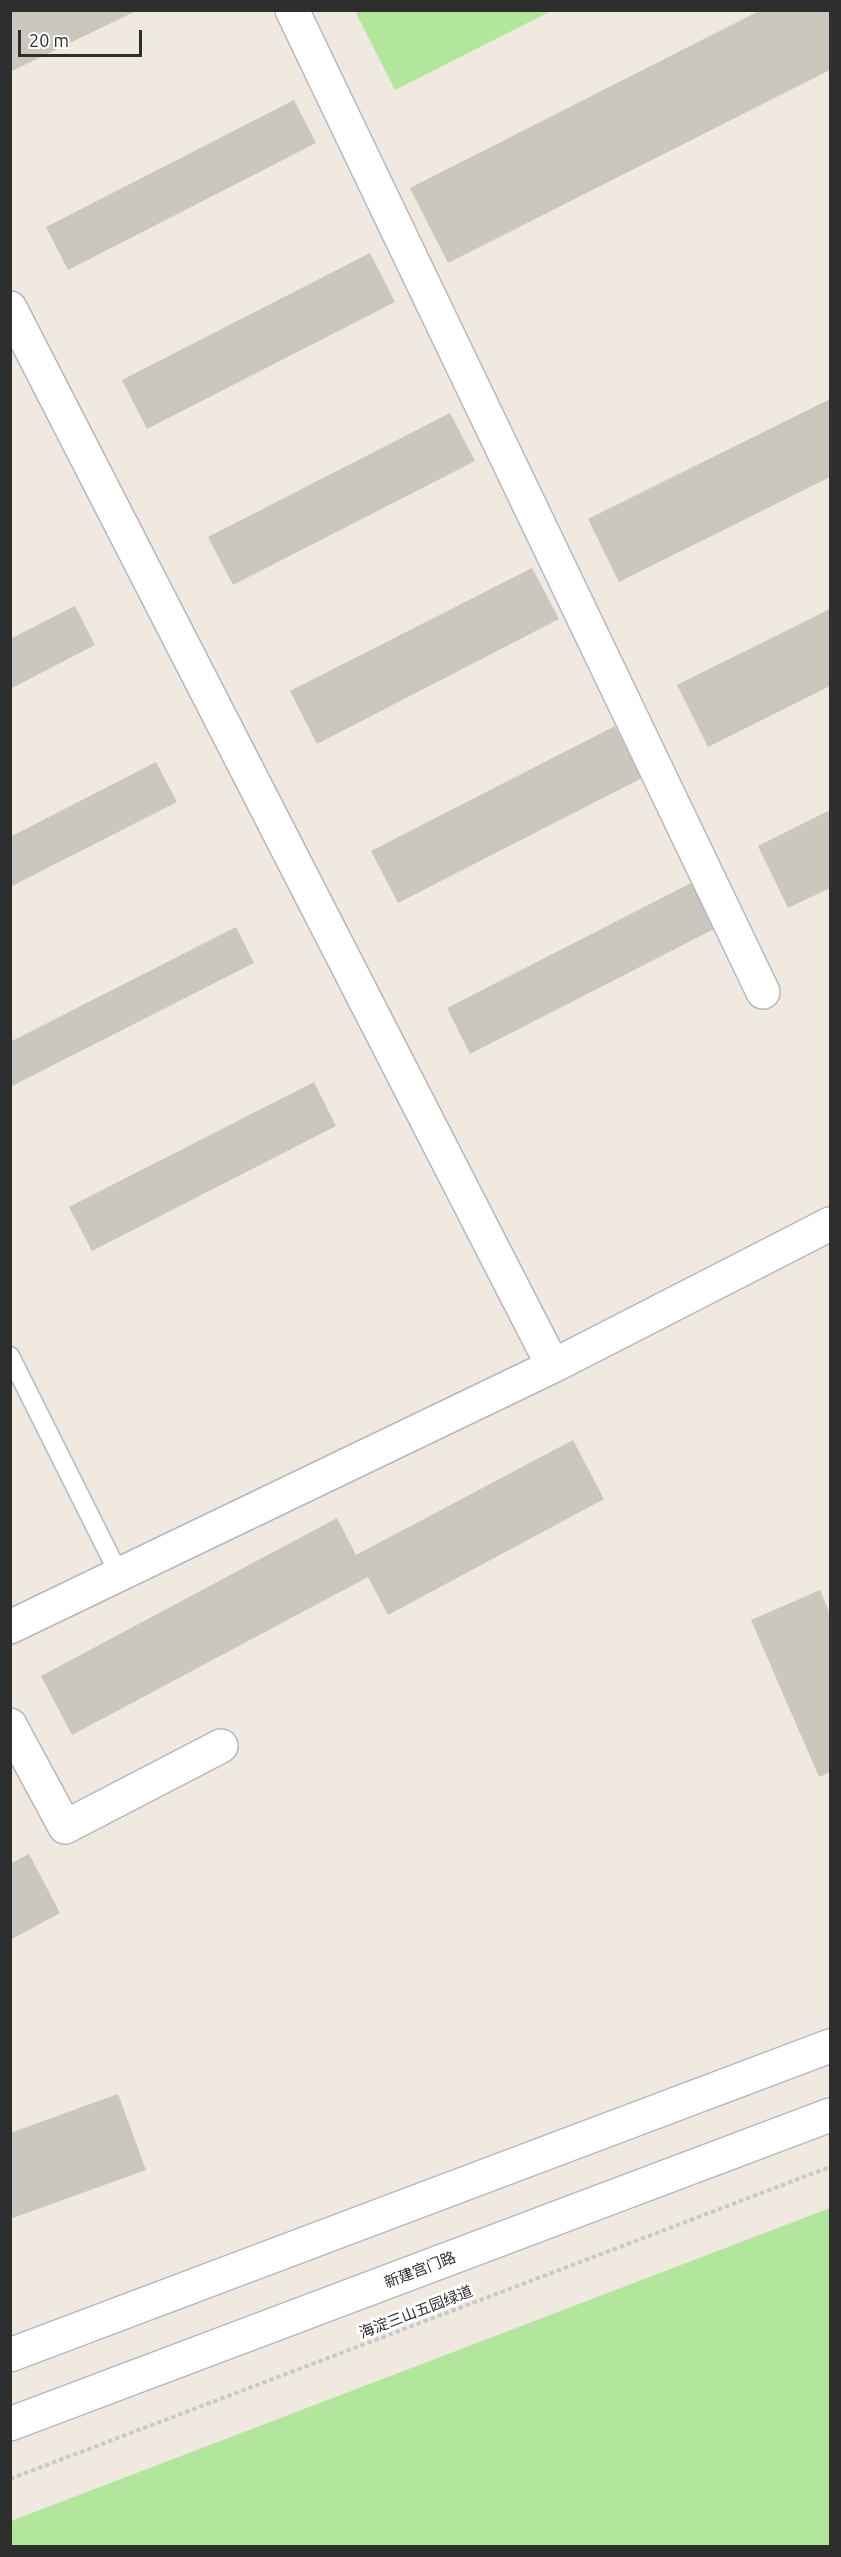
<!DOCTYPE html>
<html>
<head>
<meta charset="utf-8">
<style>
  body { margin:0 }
  #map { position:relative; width:841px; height:2557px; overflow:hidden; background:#efe9e0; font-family:Ubuntu,sans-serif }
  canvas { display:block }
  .frame { position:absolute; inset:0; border:12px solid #2e2e2e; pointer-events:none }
  .scale { position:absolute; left:18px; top:30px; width:124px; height:27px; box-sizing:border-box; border:3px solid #2e2e2e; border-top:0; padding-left:8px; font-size:18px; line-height:21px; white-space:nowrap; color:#2e2e2e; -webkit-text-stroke:4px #fff; paint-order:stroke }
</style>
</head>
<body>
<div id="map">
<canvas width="841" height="2557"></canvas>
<div class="frame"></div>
<div class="scale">20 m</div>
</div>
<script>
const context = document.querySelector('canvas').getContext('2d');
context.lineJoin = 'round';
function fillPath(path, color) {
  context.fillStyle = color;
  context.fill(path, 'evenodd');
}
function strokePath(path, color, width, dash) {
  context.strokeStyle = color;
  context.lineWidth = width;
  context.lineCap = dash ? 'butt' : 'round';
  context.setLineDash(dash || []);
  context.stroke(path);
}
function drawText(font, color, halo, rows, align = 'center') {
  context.font = font + ' Ubuntu,"Noto Sans SC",sans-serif';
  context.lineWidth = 6;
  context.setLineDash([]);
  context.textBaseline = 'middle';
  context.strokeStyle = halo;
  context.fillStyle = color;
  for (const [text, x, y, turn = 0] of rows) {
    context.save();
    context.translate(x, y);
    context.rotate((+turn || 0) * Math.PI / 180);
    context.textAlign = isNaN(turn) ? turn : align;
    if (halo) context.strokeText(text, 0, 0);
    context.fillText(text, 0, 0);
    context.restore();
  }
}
fillPath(new Path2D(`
  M 355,11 L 551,11 L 395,90 Z
  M 830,2208 L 830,2546 L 11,2546 L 11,2521 Z`), '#b2e69c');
fillPath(new Path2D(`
  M 10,10 L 138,10 L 10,72 Z
  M 761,10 L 830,10 L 830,70 L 448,263 L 410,188 Z
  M 294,100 L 316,143 L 68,270 L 46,227 Z
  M 370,253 L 395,302 L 147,429 L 122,380 Z
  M 830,399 L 830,477 L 619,582 L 588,519 Z
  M 450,413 L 475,461 L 233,585 L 208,537 Z
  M 532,568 L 559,619 L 317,744 L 290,691 Z
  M 75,606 L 95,645 L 10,689 L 10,639 Z
  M 830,609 L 830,686 L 708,747 L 677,685 Z
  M 615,726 L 642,778 L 398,903 L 371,851 Z
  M 156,762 L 177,802 L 10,887 L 10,837 Z
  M 830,810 L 830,888 L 788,908 L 758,846 Z
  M 693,882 L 716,928 L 470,1054 L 447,1008 Z
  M 236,927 L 254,963 L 10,1087 L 10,1042 Z
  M 314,1082 L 336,1126 L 92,1251 L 69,1207 Z
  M 573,1440 L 604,1499 L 388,1615 L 368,1577 L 72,1735 L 41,1676 L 337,1518 L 356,1555 Z
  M 820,1590 L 830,1614 L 830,1772 L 819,1777 L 751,1620 Z
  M 29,1854 L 60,1913 L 10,1940 L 10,1864 Z
  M 118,2094 L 146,2170 L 10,2219 L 10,2133 Z`), '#cbc7be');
const lane = new Path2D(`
  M 10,1356 L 119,1574`);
const street = new Path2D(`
  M 292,10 L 763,992
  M 10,308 L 553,1366
  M 10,1627 L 553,1366 L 830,1224
  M 10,1725 L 65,1827 L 221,1746`);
const secondary = new Path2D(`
  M 10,2355 L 830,2046
  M 10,2424 L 830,2115`);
strokePath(lane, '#b4b6c1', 21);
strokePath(street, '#b4b6c1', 36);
strokePath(secondary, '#b4b6c1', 36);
strokePath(new Path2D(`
  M 10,2479 L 830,2167`), '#c9c9c9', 4, [4.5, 3]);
strokePath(lane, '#fff', 18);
strokePath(street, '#fff', 33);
strokePath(secondary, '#fff', 33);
drawText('15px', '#2e2e2e', '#fff', [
  ["新建宫门路",420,2270,-21],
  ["海淀三山五园绿道",416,2312,-21]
]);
</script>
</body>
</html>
